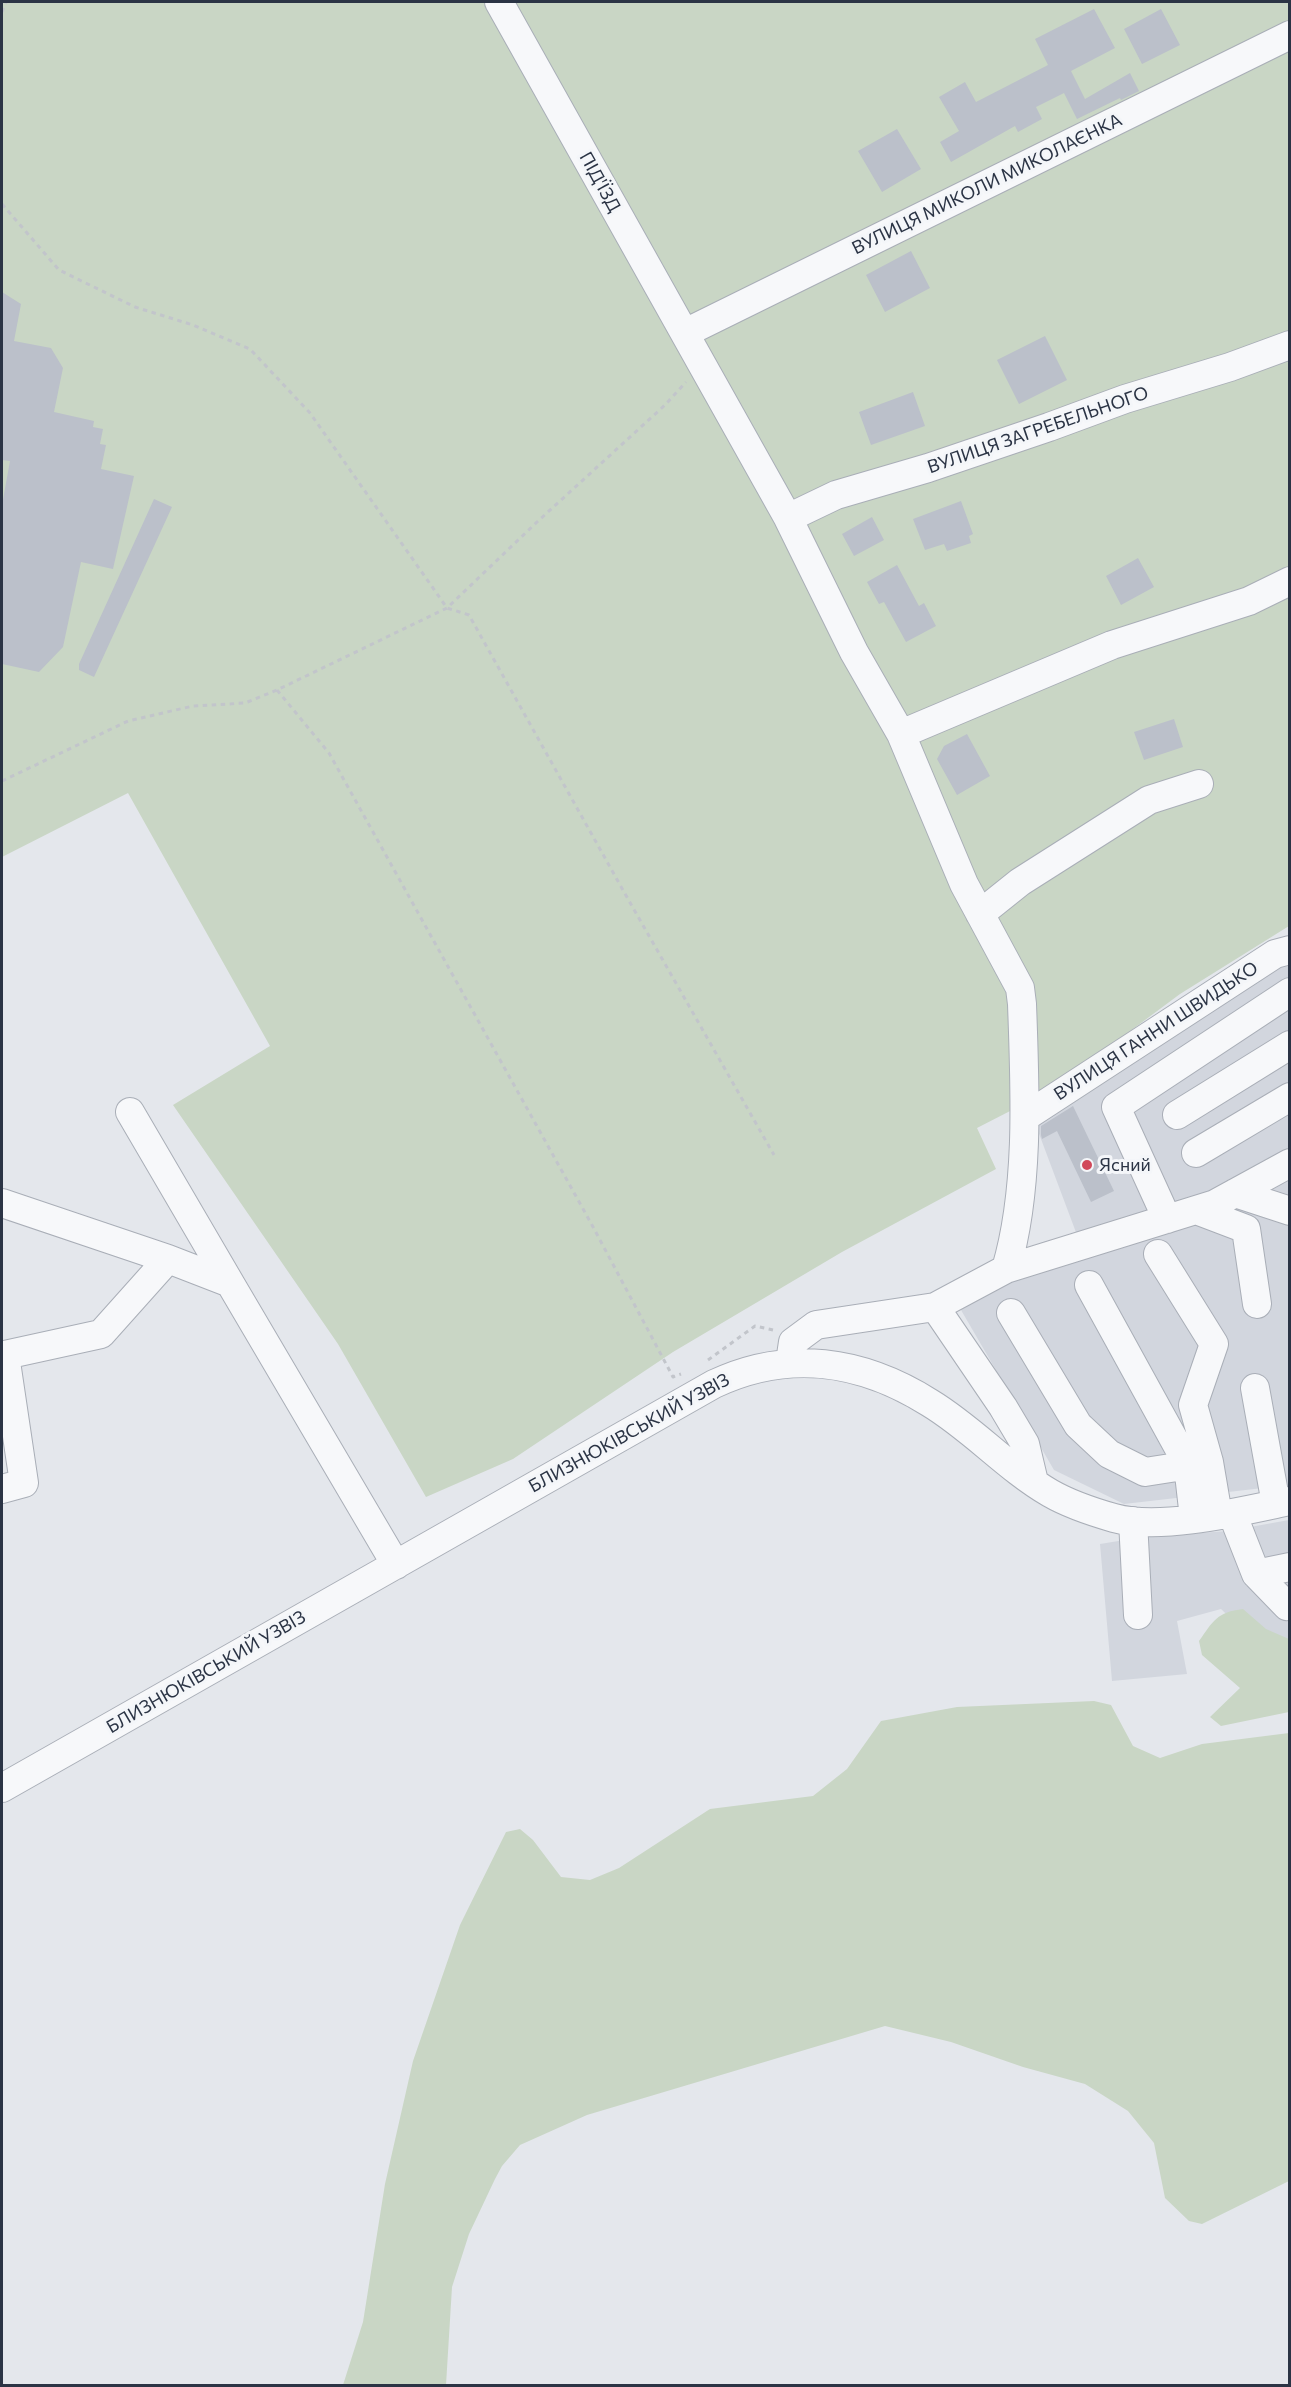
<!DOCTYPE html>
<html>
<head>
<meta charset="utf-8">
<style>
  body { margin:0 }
  #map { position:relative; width:1291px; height:2387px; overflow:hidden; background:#e4e7ec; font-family:Commissioner,sans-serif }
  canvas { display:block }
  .frame { position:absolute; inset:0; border:3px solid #2b3445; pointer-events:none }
</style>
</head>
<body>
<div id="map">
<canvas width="1291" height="2387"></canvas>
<div class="frame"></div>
</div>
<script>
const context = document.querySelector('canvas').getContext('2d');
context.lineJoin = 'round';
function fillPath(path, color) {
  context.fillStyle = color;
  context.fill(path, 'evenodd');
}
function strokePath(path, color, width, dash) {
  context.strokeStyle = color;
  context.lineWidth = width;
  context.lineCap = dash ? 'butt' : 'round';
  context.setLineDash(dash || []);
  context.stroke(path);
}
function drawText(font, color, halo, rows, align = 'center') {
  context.font = font + ' Commissioner,sans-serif';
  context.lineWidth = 6;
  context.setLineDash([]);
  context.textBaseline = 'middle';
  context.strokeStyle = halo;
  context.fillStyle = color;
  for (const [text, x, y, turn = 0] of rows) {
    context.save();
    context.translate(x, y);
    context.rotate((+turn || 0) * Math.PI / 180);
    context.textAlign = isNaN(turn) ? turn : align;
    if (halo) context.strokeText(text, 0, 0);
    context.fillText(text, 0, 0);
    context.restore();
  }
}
fillPath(new Path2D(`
  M 1289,966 L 1289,1485 L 1124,1504 L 1054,1470 L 961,1310 L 1047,1249 L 1077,1235 L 1035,1123 L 1280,968 Z
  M 1289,1520 L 1289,1651 L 1248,1635 L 1221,1609 L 1177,1621 L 1187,1674 L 1112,1681 L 1100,1544 L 1143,1537 L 1228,1531 Z`), '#d2d6de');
fillPath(new Path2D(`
  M 2,2 L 1289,2 L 1289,926 L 1180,994 L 1051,1090 L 977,1128 L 996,1169 L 842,1252 L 673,1352 L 513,1459 L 426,1497 L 338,1344 L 173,1105 L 270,1046 L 128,793 L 2,857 Z
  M 1243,1609 L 1266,1629 L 1289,1639 L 1289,1712 L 1221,1726 L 1210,1717 L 1240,1688 L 1202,1655 L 1199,1641 C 1213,1621 1217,1612 1243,1609 Z
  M 1094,1701 L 1111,1705 L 1133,1746 L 1160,1758 L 1202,1744 L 1289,1733 L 1289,2181 L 1202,2224 L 1189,2221 L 1165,2198 L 1154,2143 L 1128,2111 L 1085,2084 L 1023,2067 L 951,2042 L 885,2026 L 587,2115 L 520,2145 L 502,2166 L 495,2179 L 469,2234 L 452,2287 L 446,2385 L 343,2385 L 363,2322 L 385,2184 L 413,2061 L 460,1925 L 506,1832 L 520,1829 L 533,1840 L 561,1877 L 590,1880 L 619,1868 L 710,1809 L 813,1796 L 847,1769 L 881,1721 L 957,1707 Z`), '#c9d6c5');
fillPath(new Path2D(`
  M 1094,9 L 1115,48 L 1071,71 L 1085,99 L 1130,73 L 1139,91 L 1121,100 L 1120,98 L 1077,119 L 1064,93 L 1036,107 L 1042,119 L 1018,132 L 1015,126 L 951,162 L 940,142 L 959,131 L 939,97 L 965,82 L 976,102 L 1048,65 L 1035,39 Z
  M 1161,9 L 1180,45 L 1142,64 L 1124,29 Z
  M 897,129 L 921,169 L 882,192 L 858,151 Z
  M 911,251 L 930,288 L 885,312 L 866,275 Z
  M 2,292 L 21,304 L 14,341 L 51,348 L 63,368 L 54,412 L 94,421 L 93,427 L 103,429 L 100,444 L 106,445 L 101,469 L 134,476 L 113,569 L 81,562 L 63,647 L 39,672 L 2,664 L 2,505 L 10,461 L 2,460 Z
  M 1045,336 L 1067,380 L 1019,404 L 997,360 Z
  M 913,392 L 925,426 L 871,445 L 859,412 Z
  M 154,499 L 172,507 L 94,677 L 79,670 L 79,664 Z
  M 961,501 L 973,534 L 969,536 L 971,543 L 947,551 L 944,544 L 925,550 L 913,519 Z
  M 872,517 L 884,540 L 854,556 L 842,534 Z
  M 1138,558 L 1154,587 L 1121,605 L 1106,576 Z
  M 897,565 L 919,606 L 924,603 L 936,626 L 906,642 L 884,602 L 879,604 L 867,582 Z
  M 1174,719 L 1183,747 L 1144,760 L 1134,732 Z
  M 967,734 L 990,776 L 957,795 L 937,759 L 944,746 Z
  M 1073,1106 L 1114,1191 L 1091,1202 L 1057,1131 L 1042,1139 L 1041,1135 L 1041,1126 Z`), '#bbc0ca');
const minor = new Path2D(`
  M 499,2 L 788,518 L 854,652 L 901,734 L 964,884 L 1020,988 L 1022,1004 C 1025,1088 1030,1188 1006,1269 L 935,1307 L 816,1325 L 793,1342 L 790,1362
  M 685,333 L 1290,35
  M 788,518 L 836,495 L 928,468 L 1049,427 L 1125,399 L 1230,367 L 1290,345
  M 901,734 L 1112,645 L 1249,601 L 1290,581
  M 980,914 L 1020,882 L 1149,800 L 1199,784
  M 130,1112 L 230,1283
  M 1177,1115 L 1290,1045
  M 1025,1117 L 1275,954 L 1290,950
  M 1196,1153 L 1290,1097
  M 1235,1193 L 1290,1211
  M 2,1203 L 168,1259 L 230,1283 L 396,1565
  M 1196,1210 L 1246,1229 L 1257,1304
  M 1167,1219 L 1116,1107 L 1290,992
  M 1158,1254 L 1214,1344 L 1193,1405 L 1209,1462
  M 1006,1269 L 1215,1204 L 1290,1163
  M 1089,1285 L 1188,1465 L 1194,1518
  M 935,1307 L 1003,1407 L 1025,1444 L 1034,1482
  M 1011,1313 L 1078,1425 L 1109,1454 L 1145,1472 L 1209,1462 L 1218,1515
  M 1255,1388 L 1276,1504
  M 2,1489 L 24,1483 L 5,1355 L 101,1334 L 168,1259
  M 1232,1513 L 1256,1574 L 1287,1606 L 1290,1605
  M 1133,1521 L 1138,1615
  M 1256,1574 L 1290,1567
  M 2,1788 L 714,1384 C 788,1349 862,1360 930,1403 C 973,1429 1007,1468 1050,1493 C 1069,1504 1093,1512 1114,1518 C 1161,1531 1242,1511 1290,1501`);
strokePath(minor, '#a9aeb7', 30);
strokePath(new Path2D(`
  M 2,12 L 6,2
  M 2,204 L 59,270 L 135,307 L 193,325 L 250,349 L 310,413 L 447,608 L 469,615 L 624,892 L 774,1155
  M 277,690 L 329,753 L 592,1225 L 673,1377 L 681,1374
  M 2,781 L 128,721 L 193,706 L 245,703 L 277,690 L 447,608 L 537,522 L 665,405 L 686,382
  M 708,1360 L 755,1326 L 773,1330`), '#c2c5cb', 3, [4.5, 4.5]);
strokePath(minor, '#f7f8fa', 28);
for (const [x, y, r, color] of [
  [1087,1165,6,"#d1495b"]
]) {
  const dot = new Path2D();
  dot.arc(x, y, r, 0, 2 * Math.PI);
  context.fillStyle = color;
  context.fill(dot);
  strokePath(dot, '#f4f6f9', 2);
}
drawText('18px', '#2b3445', '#f4f6f9', [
  ["ПІД'ЇЗД",600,182,61],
  ["ВУЛИЦЯ МИКОЛИ МИКОЛАЄНКА",987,184,-26],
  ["ВУЛИЦЯ ЗАГРЕБЕЛЬНОГО",1038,430,-19],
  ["ВУЛИЦЯ ГАННИ ШВИДЬКО",1156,1031,-33],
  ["БЛИЗНЮКІВСЬКИЙ УЗВІЗ",629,1433,-29],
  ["БЛИЗНЮКІВСЬКИЙ УЗВІЗ",206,1672,-30]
]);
drawText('18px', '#2b3445', '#f4f6f9', [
  ["Ясний",1099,1165]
], 'left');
</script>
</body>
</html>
